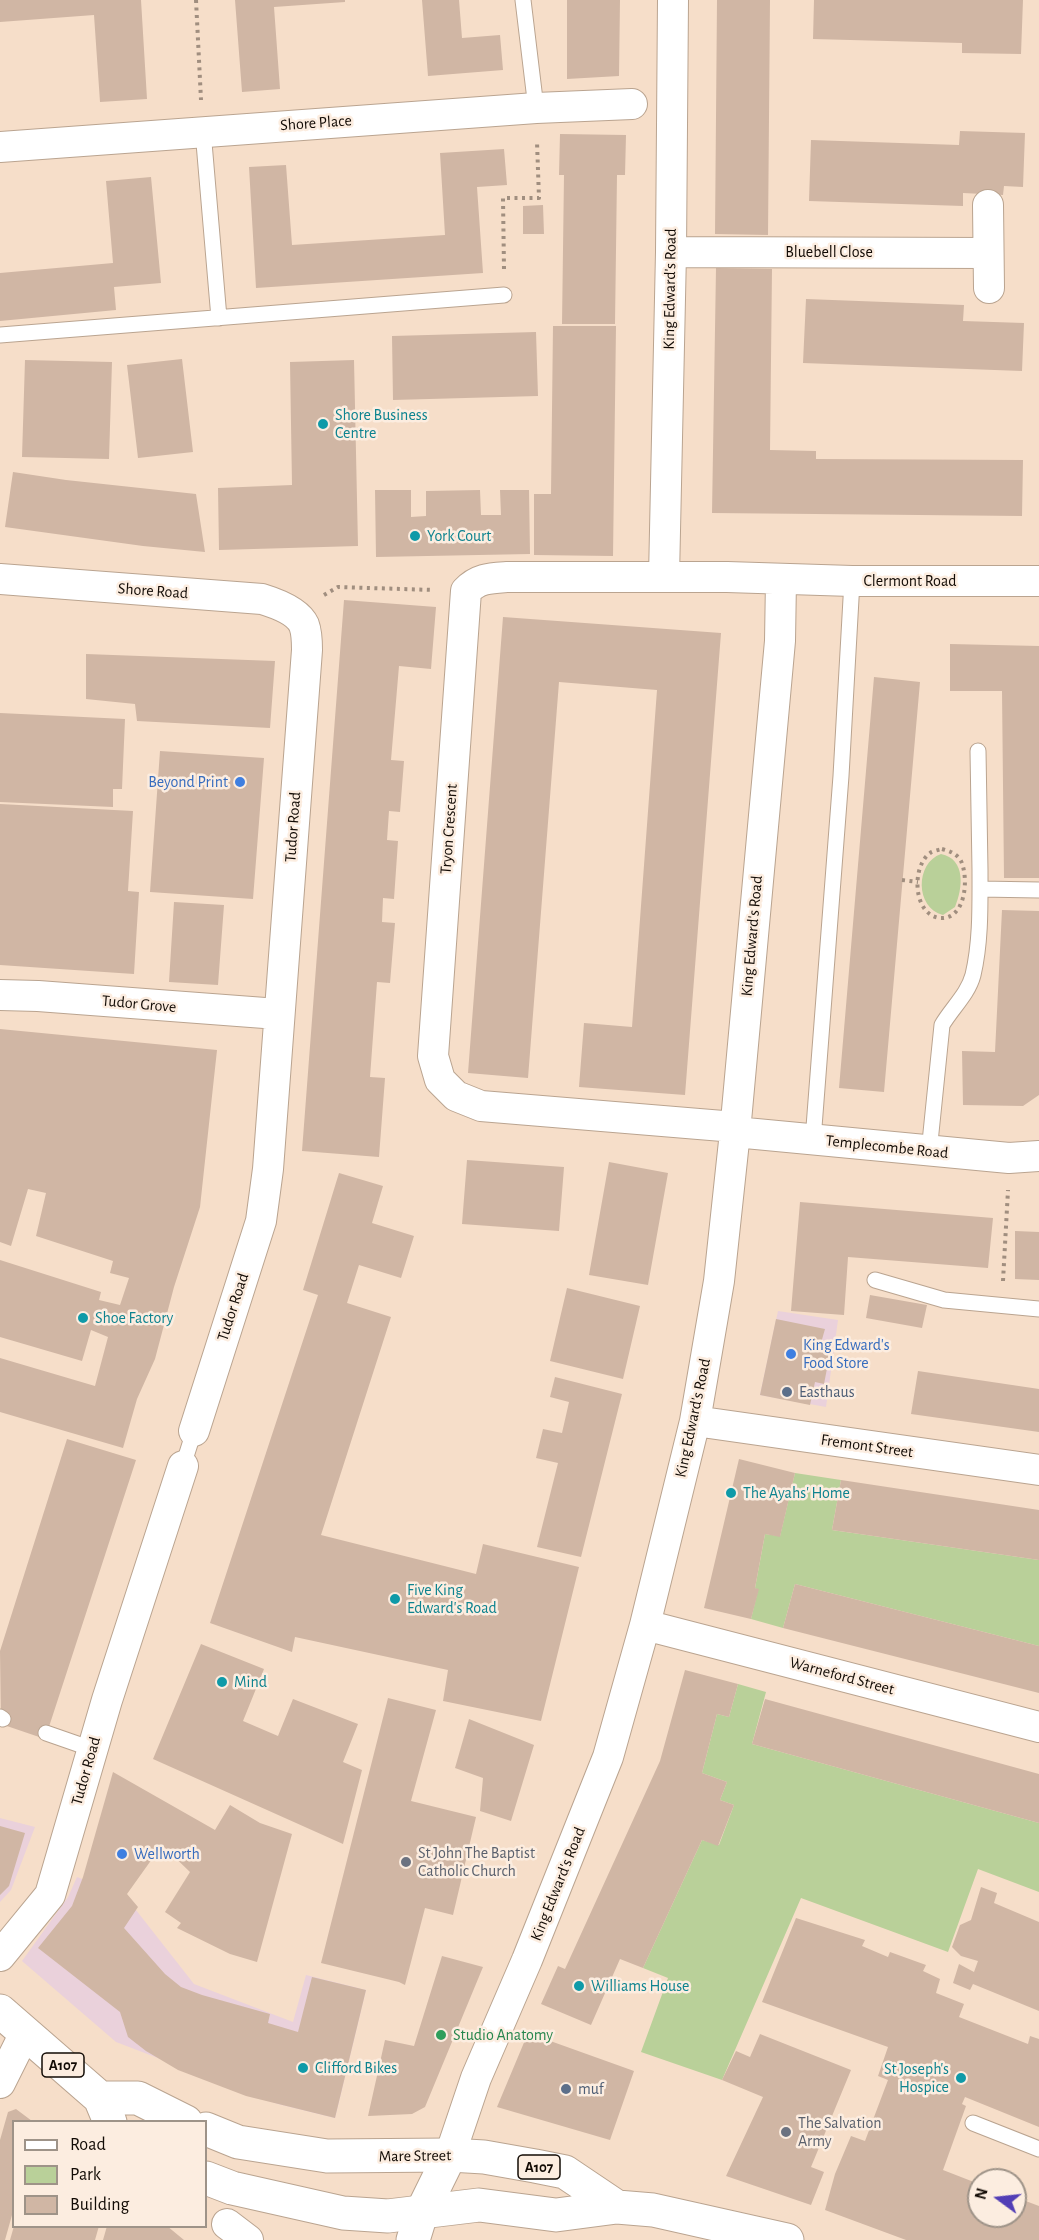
<!DOCTYPE html>
<html>
<head>
<meta charset="utf-8">
<style>
  body { margin:0 }
  #map { position:relative; width:1039px; height:2240px; overflow:hidden; background:#f6dec9; font-family:"Alegreya Sans",sans-serif }
  canvas { display:block }
  .legend { position:absolute; left:12px; top:2120px; width:195px; height:108px; box-sizing:border-box; background:#fcede0; border:2px solid #9e9388; margin:0; padding:8px 10px; list-style:none; font-size:18px; color:#120b05 }
  .legend li { display:flex; align-items:center; gap:12px; height:30px }
  .legend b { width:30px; border:2px solid #9e9388 }
  .north { position:absolute; left:967px; top:2168px; width:60px; height:60px; box-sizing:border-box; background:#fcede0; border:2px solid #9e9388; border-radius:50%; rotate:285deg; font-size:16px; font-weight:700; line-height:24px; text-align:center; color:#120b05 }
  .north::after { content:''; display:block; margin:auto; width:21px; height:27px; background:#523eb6; clip-path:polygon(50% 0,100% 100%,50% 72%,0 100%) }
</style>
</head>
<body>
<div id="map">
<canvas width="1039" height="2240"></canvas>
<ul class="legend">
<li><b style="height:8px;background:#fff"></b>Road</li>
<li><b style="height:16px;background:#b9d099"></b>Park</li>
<li><b style="height:16px;background:#d0b6a4"></b>Building</li>
</ul>
<div class="north">N</div>
</div>
<script>
const context = document.querySelector('canvas').getContext('2d');
context.lineJoin = 'round';
function fillPath(path, color) {
  context.fillStyle = color;
  context.fill(path, 'evenodd');
}
function strokePath(path, color, width, dash) {
  context.strokeStyle = color;
  context.lineWidth = width;
  context.lineCap = dash ? 'butt' : 'round';
  context.setLineDash(dash || []);
  context.stroke(path);
}
function drawText(font, color, halo, rows, align = 'center') {
  context.font = font + ' "Alegreya Sans",sans-serif';
  context.lineWidth = 5;
  context.setLineDash([]);
  context.textBaseline = 'middle';
  context.strokeStyle = halo;
  context.fillStyle = color;
  for (const [text, x, y, turn = 0] of rows) {
    context.save();
    context.translate(x, y);
    context.rotate((+turn || 0) * Math.PI / 180);
    context.textAlign = isNaN(turn) ? turn : align;
    if (halo) context.strokeText(text, 0, 0);
    context.fillText(text, 0, 0);
    context.restore();
  }
}
fillPath(new Path2D(`
  M 778,1311 L 838,1320 L 826,1407 L 760,1395 Z
  M 0,1818 L 35,1827 L 11,1890 L 0,1902 Z
  M 77,1877 L 125,1896 L 194,1984 L 293,2022 L 306,1975 L 366,1990 L 335,2118 L 278,2104 L 116,2042 L 22,1961 L 68,1897 Z`), '#ead1db');
fillPath(new Path2D(`
  M 941,854 C 966,859 963,888 955,907 L 943,915 C 915,908 915,863 941,854 Z
  M 795,1473 L 841,1480 L 832,1530 L 1039,1560 L 1039,1646 L 795,1584 L 783,1628 L 751,1619 L 758,1590 L 755,1588 L 765,1534 L 780,1536 Z
  M 738,1684 L 766,1692 L 752,1744 L 1039,1823 L 1039,1892 L 978,1869 L 948,1952 L 801,1898 L 722,2080 L 641,2052 L 668,1978 L 643,1968 L 702,1840 L 719,1845 L 734,1805 L 720,1800 L 727,1782 L 702,1773 L 717,1714 L 729,1717 Z`), '#b9d099');
fillPath(new Path2D(`
  M 0,0 L 141,0 L 147,99 L 100,102 L 94,15 L 0,22 Z
  M 235,0 L 345,0 L 345,2 L 274,7 L 280,89 L 242,92 Z
  M 422,0 L 459,0 L 462,38 L 500,35 L 503,70 L 428,76 Z
  M 567,0 L 620,0 L 619,76 L 567,79 Z
  M 717,0 L 770,0 L 768,235 L 715,234 Z
  M 814,0 L 1023,0 L 1021,54 L 962,53 L 962,43 L 813,39 Z
  M 960,131 L 1025,133 L 1023,187 L 1004,186 L 1003,195 L 963,193 L 963,206 L 809,201 L 811,140 L 959,145 Z
  M 560,134 L 626,135 L 625,175 L 617,175 L 615,324 L 562,324 L 564,175 L 559,175 Z
  M 504,149 L 507,185 L 477,187 L 483,273 L 256,288 L 249,167 L 286,165 L 292,245 L 445,235 L 440,153 Z
  M 151,177 L 161,283 L 114,287 L 116,310 L 0,321 L 0,273 L 113,263 L 106,181 Z
  M 543,205 L 544,234 L 523,234 L 523,206 Z
  M 716,268 L 772,269 L 770,450 L 816,451 L 816,459 L 1023,460 L 1022,516 L 712,513 Z
  M 806,299 L 964,305 L 963,321 L 1024,323 L 1022,371 L 803,363 Z
  M 553,326 L 616,326 L 613,556 L 534,555 L 534,494 L 551,494 Z
  M 536,332 L 538,396 L 393,400 L 392,336 Z
  M 182,359 L 193,452 L 138,458 L 127,365 Z
  M 25,360 L 112,362 L 109,459 L 22,457 Z
  M 354,360 L 358,546 L 219,550 L 218,488 L 292,485 L 290,362 Z
  M 13,472 L 66,480 L 196,494 L 205,552 L 143,546 L 5,527 Z
  M 375,490 L 411,490 L 411,517 L 426,516 L 426,491 L 480,490 L 481,515 L 501,515 L 500,490 L 529,490 L 530,554 L 376,557 Z
  M 344,600 L 436,607 L 431,669 L 399,666 L 391,760 L 404,761 L 400,812 L 389,811 L 387,840 L 398,841 L 394,899 L 383,898 L 382,922 L 395,923 L 390,983 L 377,982 L 370,1077 L 385,1078 L 379,1157 L 302,1151 Z
  M 503,617 L 721,633 L 685,1095 L 579,1087 L 584,1023 L 632,1027 L 657,690 L 559,682 L 528,1078 L 468,1073 Z
  M 950,644 L 1039,646 L 1039,878 L 1004,878 L 1002,691 L 950,691 Z
  M 86,654 L 275,661 L 270,728 L 137,721 L 135,704 L 86,699 Z
  M 874,677 L 920,682 L 884,1092 L 839,1088 Z
  M 0,713 L 125,719 L 122,789 L 113,789 L 113,807 L 0,802 Z
  M 160,751 L 264,758 L 253,899 L 150,892 Z
  M 0,804 L 133,811 L 128,891 L 139,892 L 134,974 L 0,965 Z
  M 174,902 L 224,905 L 218,985 L 169,982 Z
  M 1002,910 L 1039,911 L 1039,1095 L 1023,1106 L 963,1105 L 962,1051 L 995,1052 Z
  M 0,1029 L 217,1050 L 200,1207 L 174,1287 L 155,1359 L 137,1399 L 123,1448 L 0,1412 L 0,1358 L 95,1386 L 108,1337 L 91,1330 L 82,1361 L 0,1337 L 0,1260 L 101,1292 L 99,1300 L 120,1305 L 129,1278 L 110,1273 L 113,1261 L 36,1236 L 46,1193 L 28,1189 L 11,1246 L 0,1242 Z
  M 467,1160 L 564,1167 L 559,1231 L 462,1224 Z
  M 609,1162 L 668,1173 L 648,1285 L 589,1275 Z
  M 339,1173 L 383,1186 L 372,1223 L 414,1236 L 401,1278 L 359,1265 L 347,1303 L 391,1317 L 321,1535 L 476,1574 L 483,1544 L 579,1567 L 541,1721 L 443,1701 L 448,1670 L 295,1637 L 292,1652 L 210,1623 L 318,1295 L 303,1290 Z
  M 800,1202 L 993,1218 L 988,1268 L 848,1257 L 844,1315 L 791,1311 Z
  M 1015,1231 L 1039,1232 L 1039,1280 L 1015,1279 Z
  M 567,1288 L 640,1306 L 623,1379 L 550,1361 Z
  M 870,1295 L 927,1305 L 922,1328 L 866,1318 Z
  M 776,1319 L 825,1329 L 821,1343 L 814,1342 L 813,1350 L 830,1353 L 824,1384 L 815,1382 L 810,1405 L 760,1395 Z
  M 918,1371 L 1039,1389 L 1039,1432 L 911,1414 Z
  M 555,1377 L 622,1394 L 581,1557 L 537,1547 L 558,1463 L 536,1458 L 543,1429 L 562,1433 L 569,1402 L 550,1397 Z
  M 67,1439 L 136,1460 L 45,1739 L 1,1724 L 0,1651 Z
  M 739,1459 L 795,1473 L 780,1537 L 765,1534 L 755,1588 L 759,1589 L 751,1619 L 704,1608 Z
  M 841,1480 L 1039,1510 L 1039,1560 L 832,1530 Z
  M 795,1584 L 1039,1646 L 1039,1693 L 783,1628 Z
  M 201,1644 L 264,1669 L 243,1721 L 278,1736 L 293,1699 L 358,1724 L 343,1762 L 362,1770 L 343,1844 L 153,1759 Z
  M 685,1670 L 738,1684 L 729,1717 L 717,1714 L 702,1773 L 727,1782 L 720,1800 L 734,1805 L 718,1846 L 702,1840 L 643,1968 L 620,1959 L 591,2025 L 541,2004 L 558,1966 L 565,1969 L 660,1761 Z
  M 388,1698 L 436,1710 L 411,1801 L 476,1817 L 453,1915 L 425,1908 L 405,1985 L 399,1982 L 321,1963 Z
  M 765,1699 L 1039,1774 L 1039,1823 L 752,1744 Z
  M 469,1719 L 534,1745 L 511,1821 L 480,1811 L 483,1778 L 455,1768 Z
  M 113,1772 L 215,1830 L 230,1805 L 260,1823 L 292,1834 L 257,1962 L 230,1954 L 177,1928 L 181,1923 L 165,1912 L 190,1872 L 162,1845 L 127,1894 L 138,1907 L 124,1928 L 165,1974 L 181,1987 L 202,1995 L 270,2014 L 268,2023 L 298,2032 L 312,1977 L 366,1990 L 335,2118 L 246,2096 L 178,2070 L 146,2051 L 128,2037 L 120,2012 L 38,1948 L 72,1906 L 83,1877 Z
  M 0,1826 L 25,1833 L 9,1886 L 0,1895 Z
  M 981,1887 L 997,1893 L 994,1903 L 1039,1922 L 1039,2011 L 973,1984 L 970,1990 L 953,1983 L 959,1964 L 974,1972 L 978,1961 L 961,1956 L 952,1947 L 960,1925 L 971,1920 Z
  M 796,1918 L 865,1940 L 862,1946 L 888,1957 L 890,1952 L 926,1965 L 923,1971 L 940,1979 L 936,1993 L 964,2004 L 959,2017 L 1028,2044 L 1030,2036 L 1039,2039 L 1039,2127 L 965,2097 L 962,2104 L 966,2106 L 943,2170 L 979,2184 L 979,2216 L 1015,2216 L 1015,2197 L 1039,2206 L 1039,2240 L 906,2240 L 825,2210 L 835,2174 L 851,2136 L 865,2141 L 888,2080 L 878,2076 L 888,2047 L 762,2002 Z
  M 442,1956 L 483,1967 L 425,2107 L 412,2114 L 368,2116 L 385,2040 L 414,2046 Z
  M 528,2033 L 634,2071 L 610,2140 L 497,2107 Z
  M 760,2034 L 851,2070 L 811,2167 L 824,2172 L 811,2205 L 726,2176 L 763,2097 L 722,2080 L 736,2051 L 750,2057 Z
  M 16,2109 L 32,2121 L 14,2121 L 14,2208 L 5,2240 L 0,2240 L 0,2140 L 8,2112 Z
  M 14,2226 L 99,2226 L 95,2240 L 10,2240 Z
  M 107,2226 L 167,2226 L 184,2240 L 103,2240 Z`), '#d0b6a4');
const lane = new Path2D(`
  M 523,0 L 536,108
  M 203,131 L 219,318
  M 0,335 L 504,295
  M 980,889 L 1039,890
  M 813,1140 L 841,776 L 852,581
  M 929,1152 L 942,1025 C 952,1008 968,994 973,975 C 981,941 980,904 980,870 C 979,830 979,790 978,751
  M 875,1280 L 944,1300 L 1039,1309
  M 183,1466 L 194,1431
  M 0,1717 L 3,1719
  M 46,1733 L 92,1749
  M 973,2123 L 1039,2149`);
const street = new Path2D(`
  M 0,147 L 536,108 L 632,104
  M 988,205 L 989,288
  M 671,252 L 988,253
  M 664,577 L 671,252 L 673,0
  M 0,579 L 262,599 C 275,603 298,611 304,625 C 307,633 307,643 307,650 L 268,1169 L 261,1221 L 194,1431
  M 0,995 L 38,996 L 278,1014
  M 735,1127 L 481,1106 L 456,1096 L 440,1080 L 433,1056 L 466,591 C 478,578 491,578 507,577 L 727,577 L 852,581 L 1039,581
  M 735,1132 L 1009,1158 L 1039,1156
  M 695,1421 L 1039,1470
  M 645,1625 L 1039,1727
  M 0,1956 L 50,1895 L 107,1700 L 183,1466
  M 0,2083 L 25,2033
  M 450,2155 L 476,2078 L 527,1960 L 608,1757 L 645,1625 L 695,1421 L 719,1281 L 735,1132 L 780,641 L 781,580
  M 227,2224 L 248,2240`);
const secondary = new Path2D(`
  M 413,2240 L 421,2214 L 450,2155`);
const primary = new Path2D(`
  M 0,2011 L 100,2098 L 110,2122
  M 100,2098 L 138,2098 L 186,2122
  M 206,2129 L 238,2142 L 327,2156 L 450,2155 L 484,2157 L 535,2166 L 565,2172 L 617,2207
  M 206,2178 L 232,2188 L 343,2213 L 388,2216 L 479,2205 L 556,2215 L 617,2207 L 653,2210 L 787,2240`);
strokePath(lane, '#baa490', 17);
strokePath(street, '#baa490', 32);
strokePath(secondary, '#baa490', 35);
strokePath(primary, '#baa490', 35);
strokePath(new Path2D(`
  M 196,0 L 201,100
  M 504,269 L 503,198 L 539,198 L 537,142
  M 324,595 L 338,587 L 434,590
  M 942,849 C 950,851 957,854 961,861 C 969,878 966,920 940,918 C 913,915 911,867 930,853 C 933,851 938,850 942,849 Z
  M 902,880 L 918,882
  M 1003,1281 L 1008,1190`), '#a08e7f', 4, [3, 4.5]);
strokePath(lane, '#fff', 15);
strokePath(street, '#fff', 30);
strokePath(secondary, '#fff', 33);
strokePath(primary, '#fff', 33);
for (const [x, y, r, color] of [
  [323,424,6,"#0f9aa8"],
  [415,536,6,"#0f9aa8"],
  [240,782,6,"#3f7fe0"],
  [83,1318,6,"#0f9aa8"],
  [791,1354,6,"#3f7fe0"],
  [787,1392,6,"#5c6f8a"],
  [731,1493,6,"#0f9aa8"],
  [395,1599,6,"#0f9aa8"],
  [222,1682,6,"#0f9aa8"],
  [122,1854,6,"#3f7fe0"],
  [406,1862,6,"#6b7280"],
  [579,1986,6,"#0f9aa8"],
  [441,2035,6,"#2e9e5b"],
  [303,2068,6,"#0f9aa8"],
  [961,2078,6,"#0f9aa8"],
  [566,2089,6,"#5c6f8a"],
  [786,2132,6,"#6b7280"]
]) {
  const dot = new Path2D();
  dot.arc(x, y, r, 0, 2 * Math.PI);
  context.fillStyle = color;
  context.fill(dot);
  strokePath(dot, '#fcede0', 2);
}
for (const [x, y, w] of [
  [63,2065,42],
  [539,2167,42]
]) {
  const box = new Path2D();
  box.roundRect(x - w / 2, y - 12, w, 24, 4.5);
  context.fillStyle = '#fcede0';
  context.fill(box);
  strokePath(box, '#120b05', 1.5);
}
drawText('bold 15px', '#120b05', null, [
  ["A107",63,2065],
  ["A107",539,2167]
]);
drawText('16px', '#120b05', '#fcede0', [
  ["Shore Place",316,123,-4],
  ["Bluebell Close",829,252],
  ["King Edward's Road",670,289,-89],
  ["Clermont Road",910,581],
  ["Shore Road",153,591,4],
  ["Tudor Road",293,827,-86],
  ["Tryon Crescent",449,829,-86],
  ["King Edward's Road",752,936,-85],
  ["Tudor Grove",139,1004,5],
  ["Templecombe Road",887,1147,6],
  ["Tudor Road",233,1307,-72],
  ["King Edward's Road",693,1418,-78],
  ["Fremont Street",867,1446,8],
  ["Warneford Street",842,1676,15],
  ["Tudor Road",86,1771,-74],
  ["King Edward's Road",558,1884,-68],
  ["Mare Street",415,2156,-1]
]);
drawText('16px', '#0d838f', '#fcede0', [
  ["Shore Business",335,415],
  ["Centre",335,433],
  ["York Court",427,536],
  ["Shoe Factory",95,1318],
  ["The Ayahs' Home",743,1493],
  ["Five King",407,1590],
  ["Edward's Road",407,1608],
  ["Mind",234,1682],
  ["Williams House",591,1986],
  ["Clifford Bikes",315,2068],
  ["St Joseph's",949,2069,"right"],
  ["Hospice",949,2087,"right"]
], 'left');
drawText('16px', '#366cbe', '#fcede0', [
  ["Beyond Print",228,782,"right"],
  ["King Edward's",803,1345],
  ["Food Store",803,1363],
  ["Wellworth",134,1854]
], 'left');
drawText('16px', '#4e5e75', '#fcede0', [
  ["Easthaus",799,1392],
  ["muf",578,2089]
], 'left');
drawText('16px', '#5b616d', '#fcede0', [
  ["St John The Baptist",418,1853],
  ["Catholic Church",418,1871],
  ["The Salvation",798,2123],
  ["Army",798,2141]
], 'left');
drawText('16px', '#27864d', '#fcede0', [
  ["Studio Anatomy",453,2035]
], 'left');
</script>
</body>
</html>
